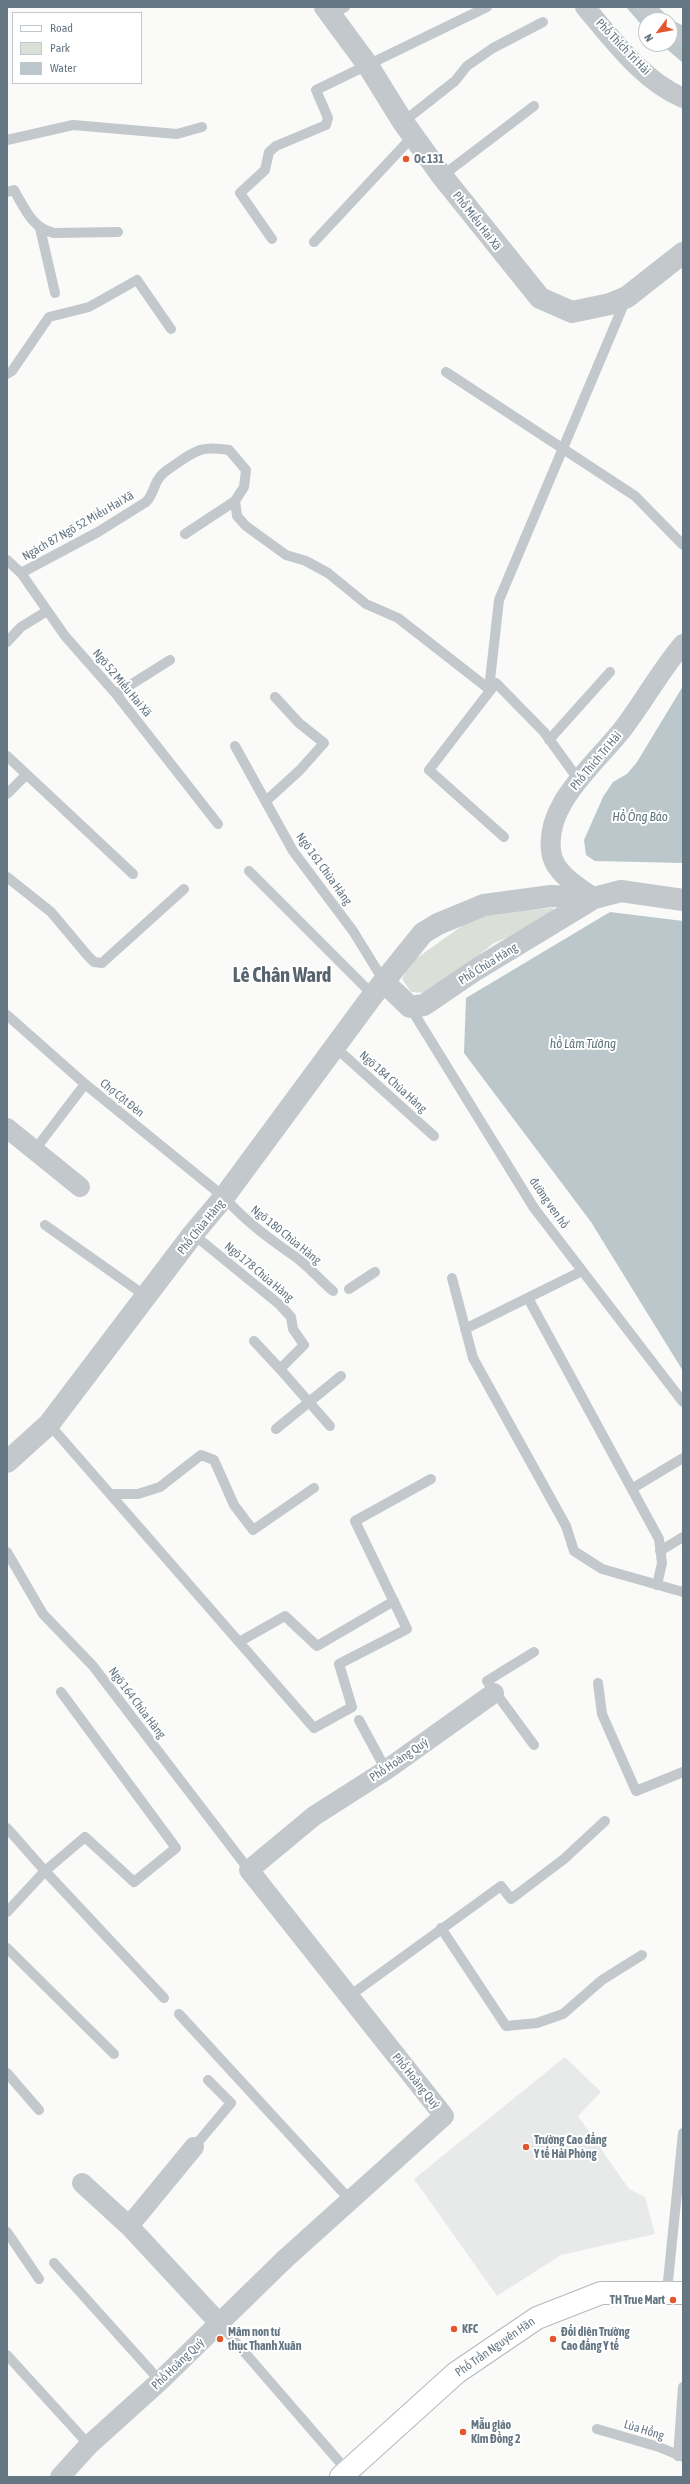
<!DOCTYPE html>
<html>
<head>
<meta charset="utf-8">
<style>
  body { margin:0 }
  #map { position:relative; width:690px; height:2484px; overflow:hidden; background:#fafaf8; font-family:"Asap Condensed",sans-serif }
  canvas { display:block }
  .frame { position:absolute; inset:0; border:8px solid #657683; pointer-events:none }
  .legend { position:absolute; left:12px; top:12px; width:130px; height:72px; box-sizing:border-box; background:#fff; border:1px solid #c1c8cd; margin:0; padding:5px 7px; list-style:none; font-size:12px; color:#657683 }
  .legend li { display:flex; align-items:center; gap:8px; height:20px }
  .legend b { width:20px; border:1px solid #c1c8cd }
  .north { position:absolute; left:638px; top:12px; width:40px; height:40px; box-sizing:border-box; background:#fff; border:1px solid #c1c8cd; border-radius:50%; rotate:238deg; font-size:11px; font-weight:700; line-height:16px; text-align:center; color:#657683 }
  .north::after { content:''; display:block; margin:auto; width:14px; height:18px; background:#e4572e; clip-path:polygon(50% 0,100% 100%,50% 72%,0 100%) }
</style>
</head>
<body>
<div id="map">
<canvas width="690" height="2484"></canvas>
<div class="frame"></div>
<ul class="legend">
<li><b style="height:5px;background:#fff"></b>Road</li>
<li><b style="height:11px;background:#dadfd7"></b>Park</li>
<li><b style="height:11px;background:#bbc7cb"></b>Water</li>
</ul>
<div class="north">N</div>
</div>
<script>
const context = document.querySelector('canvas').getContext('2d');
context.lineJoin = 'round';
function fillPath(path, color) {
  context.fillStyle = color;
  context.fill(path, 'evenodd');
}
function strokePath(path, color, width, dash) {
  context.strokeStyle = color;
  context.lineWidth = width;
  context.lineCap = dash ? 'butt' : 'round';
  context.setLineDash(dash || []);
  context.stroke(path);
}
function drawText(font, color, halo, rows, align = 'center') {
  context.font = font + ' "Asap Condensed",sans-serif';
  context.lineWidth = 4;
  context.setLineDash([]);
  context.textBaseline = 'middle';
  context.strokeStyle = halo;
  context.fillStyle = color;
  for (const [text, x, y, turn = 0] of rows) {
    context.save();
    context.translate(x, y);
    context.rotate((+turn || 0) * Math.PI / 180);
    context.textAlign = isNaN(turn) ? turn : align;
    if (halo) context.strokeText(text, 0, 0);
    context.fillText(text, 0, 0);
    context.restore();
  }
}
fillPath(new Path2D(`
  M 565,2057 L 601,2092 L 578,2116 L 629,2189 L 645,2197 L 655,2234 L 561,2255 L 497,2296 L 414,2179 Z`), '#e8e9e9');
fillPath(new Path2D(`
  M 553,908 L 553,919 L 494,943 L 430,993 L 411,992 L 402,979 L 410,963 L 473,918 L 505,911 Z`), '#dadfd7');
fillPath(new Path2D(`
  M 626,7 L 648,7 L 646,30 Z
  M 670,30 L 683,41 L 683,63 L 661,44 L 670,44 Z
  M 683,686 L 683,863 L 595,861 L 586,855 L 584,840 L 603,797 L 613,782 L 627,774 L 637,762 Z
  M 610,912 L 683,921 L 683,1371 L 591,1222 L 464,1053 L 466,998 Z`), '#bbc7cb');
const secondary = new Path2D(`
  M 341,2477 L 456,2373 L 537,2318 L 601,2293 L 683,2293`);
strokePath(secondary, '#b3babf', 24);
strokePath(new Path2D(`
  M 330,15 L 345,7
  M 403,122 L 455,81 L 467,66 L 493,48 L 543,22
  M 7,140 L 73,125 L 177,134 L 202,127
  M 442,176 L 534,106
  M 7,192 L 14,190 C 25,209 32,228 54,233 L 118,232
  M 40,228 L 55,293
  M 272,239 L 240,193 L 265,170 L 269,152 L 276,146 L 326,125 L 328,118 L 316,90 L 487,7
  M 314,242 L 413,136
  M 446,372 L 635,496 L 683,545
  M 7,374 L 12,371 L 49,317 L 89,307 L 137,280 L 171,329
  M 235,501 L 237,516 L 246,526 L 286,555 L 306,561 L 328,573 L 366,604 L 398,618 L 489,689
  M 7,560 L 21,573 L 65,636 L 116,694 L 218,824
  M 21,573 L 98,532 L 146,502 C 154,494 153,486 159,478 C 163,472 170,468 176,464 C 197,449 203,446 229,450 L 246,470 L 244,487 L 235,501 L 185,534
  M 7,642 L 21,627 L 47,611
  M 489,689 L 499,600 L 626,299
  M 116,694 L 170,660
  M 549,740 L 610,672
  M 235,746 L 293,851 L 353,931 L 385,983
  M 7,756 L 133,874
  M 7,794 L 26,775
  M 266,801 L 300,770 L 324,743 L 299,723 L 275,697
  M 504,837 L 429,770 L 496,683 L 544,732 L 578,779
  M 249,871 L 373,995
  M 7,877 L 51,912 L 88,956 L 94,962 L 102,963 L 184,889
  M 410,1007 L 534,1208 L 683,1402
  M 7,1015 L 85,1084 L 224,1197 C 247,1223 270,1239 297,1258 C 310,1268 321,1281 333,1291
  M 335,1047 L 434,1136
  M 34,1151 L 85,1084
  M 45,1225 L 147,1297
  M 193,1234 L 280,1305 L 291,1317 L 293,1329 L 304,1345 L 280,1369 L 330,1426
  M 452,1278 L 473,1358 L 566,1526 L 574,1551 L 602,1569 L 683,1592
  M 349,1289 L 375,1272
  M 528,1298 L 659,1539 L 662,1563 L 657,1585
  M 465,1329 L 582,1271
  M 254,1341 L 280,1369
  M 49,1424 L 314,1728 L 352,1707 L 339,1664 L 407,1629 L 355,1521 L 431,1479
  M 276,1429 L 341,1376
  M 633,1488 L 683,1458
  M 110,1494 L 138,1494 L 160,1487 L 201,1455 L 214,1460 L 234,1505 L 253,1530 L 314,1488
  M 660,1551 L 683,1537
  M 7,1552 L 43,1614 L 93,1666 L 249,1870
  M 239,1642 L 285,1616 L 317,1646 L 394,1601
  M 598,1683 L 602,1714 L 636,1791 L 683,1772
  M 359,1720 L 386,1770
  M 534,1745 L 487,1681 L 534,1652
  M 7,1828 L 45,1871 L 85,1837 L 134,1882 L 176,1848 L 61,1692
  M 7,1912 L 45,1871 L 164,1998
  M 441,1928 L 506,2026 L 537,2023 L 563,2014 L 602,1980 L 642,1955
  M 7,1948 L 114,2054
  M 348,1997 L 501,1886 L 511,1899 L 564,1859 L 605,1821
  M 179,2014 L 351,2201
  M 7,2073 L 39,2110
  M 194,2147 L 231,2103 L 208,2080
  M 7,2232 L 39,2279
  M 54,2263 L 160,2381
  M 667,2291 L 683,2133
  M 220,2324 L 349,2473
  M 7,2355 L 89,2445
  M 597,2429 L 659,2447 L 683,2457
  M 678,2456 L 683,2387`), '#c3c8cc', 10);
strokePath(new Path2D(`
  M 585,7 C 613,40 643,81 683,98
  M 645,7 L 657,20
  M 670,30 L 683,37
  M 594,898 C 580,888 556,874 552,856 C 541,807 595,764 622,730 C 643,703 660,671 683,644
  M 7,1128 L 80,1187
  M 82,2183 L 129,2226 L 220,2324
  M 129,2226 L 194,2147
  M 60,2477 L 89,2445 L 160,2381 L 285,2259 L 444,2116 L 249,1870 L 314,1816 L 386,1770 L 494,1693`), '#c3c8cc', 20);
strokePath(new Path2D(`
  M 325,7 L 367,64 L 403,122 L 442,176 L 540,298 L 572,312 L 610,304 L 627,297 L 683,253
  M 385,983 L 410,1007 L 424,1005 L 477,969 L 594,898 L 621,891 L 683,900
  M 7,1462 L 49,1424 L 193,1234 L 224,1197 L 373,995 L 423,933 L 438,924 L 484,905 L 551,896 L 594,898`), '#c3c8cc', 22);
strokePath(secondary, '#fff', 22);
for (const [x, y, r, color] of [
  [406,159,4,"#e4572e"],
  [526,2147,4,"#e4572e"],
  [673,2300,4,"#e4572e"],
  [454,2329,4,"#e4572e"],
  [220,2339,4,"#e4572e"],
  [553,2339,4,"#e4572e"],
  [463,2432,4,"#e4572e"]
]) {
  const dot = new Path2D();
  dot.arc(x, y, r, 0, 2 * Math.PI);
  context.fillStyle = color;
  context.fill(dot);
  strokePath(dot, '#fff', 1.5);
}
drawText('12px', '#657683', '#fff', [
  ["Phố Thích Trí Hải",623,47,46],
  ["Phố Miếu Hai Xã",477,221,52],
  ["Ngách 87 Ngõ 52 Miếu Hai Xã",78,526,-30],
  ["Ngõ 52 Miếu Hai Xã",122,683,50],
  ["Phố Thích Trí Hải",596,761,-50],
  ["Ngõ 161 Chùa Hàng",324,869,54],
  ["Phố Chùa Hàng",488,964,-32],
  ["Ngõ 184 Chùa Hàng",393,1082,42],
  ["Chợ Cột Đèn",122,1098,39],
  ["đường ven hồ",549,1203,55],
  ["Phố Chùa Hàng",201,1227,-51],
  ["Ngõ 180 Chùa Hàng",286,1235,39],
  ["Ngõ 178 Chùa Hàng",259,1272,40],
  ["Ngõ 164 Chùa Hàng",137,1703,53],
  ["Phố Hoàng Quý",399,1760,-34],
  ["Phố Hoàng Quý",416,2081,51],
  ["Phố Trần Nguyên Hãn",495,2347,-35],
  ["Phố Hoàng Quý",178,2364,-44],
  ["Lủa Hồng",644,2430,17]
]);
drawText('bold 12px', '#657683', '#fff', [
  ["Oc 131",414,159],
  ["Trường Cao đẳng",534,2140],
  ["Y tế Hải Phòng",534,2154],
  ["TH True Mart",665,2300,"right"],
  ["KFC",462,2329],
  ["Mâm non tư",228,2332],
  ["thục Thanh Xuân",228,2346],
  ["Đối diện Trường",561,2332],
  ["Cao đẳng Y tế",561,2346],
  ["Mẫu giáo",471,2425],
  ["Kim Đồng 2",471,2439]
], 'left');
drawText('italic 13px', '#60757c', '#fff', [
  ["Hồ Ông Báo",640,817],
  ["hồ Lâm Tường",583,1044]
]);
drawText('bold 20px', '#57646e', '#fff', [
  ["Lê Chân Ward",282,976]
]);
</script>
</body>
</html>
